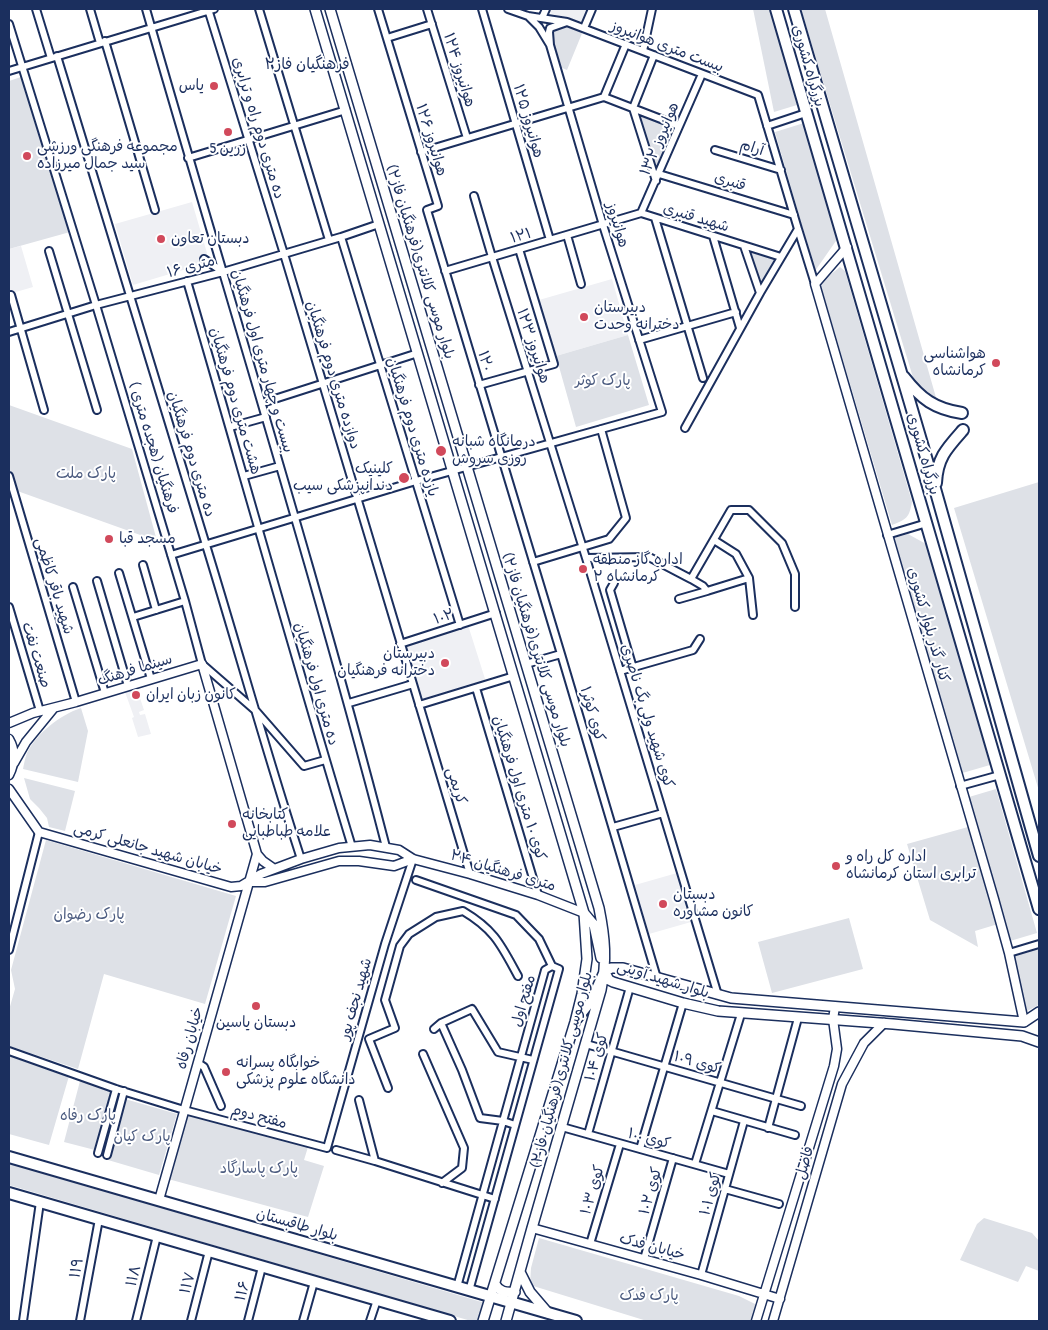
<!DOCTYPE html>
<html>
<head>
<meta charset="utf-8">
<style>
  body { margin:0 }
  #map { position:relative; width:1048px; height:1330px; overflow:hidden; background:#fff; font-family:"Patrick Hand",sans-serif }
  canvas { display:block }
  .frame { position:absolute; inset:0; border:10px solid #1b2f5e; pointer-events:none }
</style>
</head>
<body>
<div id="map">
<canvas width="1048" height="1330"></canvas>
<div class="frame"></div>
</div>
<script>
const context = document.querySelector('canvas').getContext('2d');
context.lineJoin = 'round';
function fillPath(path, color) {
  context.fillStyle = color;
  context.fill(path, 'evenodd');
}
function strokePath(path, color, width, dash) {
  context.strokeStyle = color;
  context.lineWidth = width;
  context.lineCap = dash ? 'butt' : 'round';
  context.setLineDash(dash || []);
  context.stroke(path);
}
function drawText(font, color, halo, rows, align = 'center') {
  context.font = font + ' "Patrick Hand","Playpen Sans Arabic",sans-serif';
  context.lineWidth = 4;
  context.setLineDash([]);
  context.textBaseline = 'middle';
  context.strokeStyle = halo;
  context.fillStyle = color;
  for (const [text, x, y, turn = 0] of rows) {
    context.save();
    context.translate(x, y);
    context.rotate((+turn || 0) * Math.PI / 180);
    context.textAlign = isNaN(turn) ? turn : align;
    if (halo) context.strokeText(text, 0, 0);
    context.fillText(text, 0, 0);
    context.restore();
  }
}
fillPath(new Path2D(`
  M 548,9 L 584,9 L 589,10 L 584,25 L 547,12 Z
  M 192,202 L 207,253 L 200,265 L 133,285 L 115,224 Z
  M 21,246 L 33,287 L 9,294 L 9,249 Z
  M 612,279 L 628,335 L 556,356 L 539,300 Z
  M 468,625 L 486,682 L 421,702 L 404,645 Z
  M 137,689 L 144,710 L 139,712 L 140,715 L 145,714 L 151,734 L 138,737 L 132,718 L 134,717 L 125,692 Z
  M 677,873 L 691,922 L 649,934 L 635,885 Z`), '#eff0f4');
fillPath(new Path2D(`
  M 753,9 L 770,9 L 797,105 L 774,112 Z
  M 801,9 L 825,9 L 937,401 L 927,396 L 915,384 Z
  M 566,25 L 583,31 L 567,70 L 560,67 L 553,44 L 553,31 Z
  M 21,77 L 70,232 L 9,249 L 9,81 Z
  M 636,112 L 676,128 L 656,175 Z
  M 804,123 L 838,238 L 815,271 L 775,132 Z
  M 749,249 L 776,259 L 760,286 Z
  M 840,267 L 845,271 L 912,502 C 909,518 907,519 892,525 L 820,283 Z
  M 628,335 L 649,405 L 576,427 L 556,356 Z
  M 9,405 L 132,449 L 157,541 L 9,488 Z
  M 1039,482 L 1039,791 L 954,508 Z
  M 908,534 L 926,544 L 990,765 L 959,774 L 891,539 Z
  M 81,708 L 88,731 L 78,782 L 23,769 C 24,764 25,758 27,753 C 37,733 60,715 81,708 Z
  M 24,778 L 75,791 L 65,831 L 49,827 L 47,818 L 39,808 L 30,799 Z
  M 996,789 L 1037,933 L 1010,941 L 969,797 Z
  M 968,827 L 998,924 L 975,931 L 978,947 L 930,920 L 907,844 Z
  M 46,840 L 236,896 L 205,1004 L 104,974 L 78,1069 L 9,1046 L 9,1010 L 15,989 L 11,970 Z
  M 849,918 L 863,969 L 772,993 L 758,942 Z
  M 1039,947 L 1039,1003 L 1037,1006 L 1027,1011 L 1013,955 Z
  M 9,1056 L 69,1076 L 49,1145 L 9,1134 Z
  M 80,1081 L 111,1090 L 95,1150 L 64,1142 Z
  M 125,1099 L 177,1114 L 159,1175 L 108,1160 Z
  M 187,1115 L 308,1147 L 304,1160 L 324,1166 L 308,1217 L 168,1179 Z
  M 9,1163 L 485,1303 L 480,1321 L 471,1321 L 9,1185 Z
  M 984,1218 L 1032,1233 L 1039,1241 L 1039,1271 L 1026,1266 L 1018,1282 L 960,1260 L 977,1224 Z
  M 539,1238 L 739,1296 L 757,1305 L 752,1321 L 647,1321 L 530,1285 L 531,1268 Z`), '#dee1e7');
const minor = new Path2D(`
  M 36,9 L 51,58
  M 90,9 L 100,43
  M 146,9 C 226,288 313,566 386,847
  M 208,9 L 284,254 L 470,874
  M 259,9 L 329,240
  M 378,9 L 438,206 L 427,210 L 561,654 L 657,978
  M 427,9 L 467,138
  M 482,9 L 550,240
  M 508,9 L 528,16 L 567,22 L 550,28 L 549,32 L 550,45 L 539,27 L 528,16
  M 542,18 L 546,9
  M 567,22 L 758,95 L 798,229 L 760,293 L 685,428
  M 9,24 L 96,305 L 185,601 L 202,664 L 256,711 L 304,766 L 325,760
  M 584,28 L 592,9
  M 387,38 L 432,24
  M 105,41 L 155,210
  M 643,51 L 652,9
  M 654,55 L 633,108 L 656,181
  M 57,56 C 106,219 156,382 206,545 C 238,649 267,755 301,859
  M 9,71 L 214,9
  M 604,97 L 626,44
  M 767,126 L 806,113
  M 715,150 L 781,170
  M 421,152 L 604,97 L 679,126
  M 188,158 L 346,110
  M 659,174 L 794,215
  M 474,196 L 492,257 L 586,558 L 718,995
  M 641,213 L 702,74
  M 655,218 L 703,378
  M 798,229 L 815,284
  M 567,235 L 581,284
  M 713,236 L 740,328
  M 341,237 L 460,625
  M 744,246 L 760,293
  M 49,251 L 97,410
  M 204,259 L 223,272
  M 445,271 L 641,213 L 781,257
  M 187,281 C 242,470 295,659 352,847
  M 11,295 L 44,410
  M 9,332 L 96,305 L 223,272 L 341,237 L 379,224
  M 639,340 L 736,312
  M 479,385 L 554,364 L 519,249
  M 262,403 L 418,353
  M 230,427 L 266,417
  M 9,476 L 76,702
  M 244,476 L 280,466
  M 887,535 L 927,523
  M 714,540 L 736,554 L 749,578
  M 171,555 L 416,481 L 662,412 L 603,225 L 550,45
  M 586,558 L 649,557 L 691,579 L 703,586 L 707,591 L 749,578 L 753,615
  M 533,562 L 609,539 L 626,518 L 601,429
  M 143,565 L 156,610
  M 119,573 L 151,679
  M 691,579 L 731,510 L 749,510 L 782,543 L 795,574 L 795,607
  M 97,581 L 128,686
  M 614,583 L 610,590 L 633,668
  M 73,587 L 105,693
  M 679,599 L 707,591
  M 9,607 L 40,711
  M 133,617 L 185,601
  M 400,644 L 496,613
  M 526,664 L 561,654
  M 620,671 L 693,650 L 700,639
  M 476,688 L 538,895
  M 349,703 L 413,684
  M 419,705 L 514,676
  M 960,786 L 1000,775
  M 613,827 L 663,813
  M 416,880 L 516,915 L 539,939 L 552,966
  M 9,950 L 39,832
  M 1009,953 L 1039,944
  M 441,1023 L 462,1070 L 480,1118 L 503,1121 L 515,1125
  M 434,1029 L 441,1023 L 472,1009 L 498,1052 L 533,1060
  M 586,1044 L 801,1106
  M 9,1051 L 116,1089 L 184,1110 L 327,1148 L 385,944 L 413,859
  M 423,1054 L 464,1148 L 462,1168 L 442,1183
  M 198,1063 L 204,1067 L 221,1106
  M 388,1088 L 369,1039 L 395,1028 L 385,1000 L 400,946 L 409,934 L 436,917 L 463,911 C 495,930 501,945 518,976
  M 359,1100 L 375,1161 L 495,1199
  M 712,1111 L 795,1135
  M 562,1127 L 729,1174
  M 768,1128 L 798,1018
  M 588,1134 L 630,987
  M 640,1149 L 683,1003
  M 336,1150 L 375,1161
  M 98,1153 L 116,1089
  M 107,1155 L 124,1091
  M 695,1164 L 741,1014
  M 725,1189 L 779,1204
  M 590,1244 L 620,1144
  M 644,1259 L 673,1158
  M 701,1275 L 744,1121
  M 457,1287 L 545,970 L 552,966 L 559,969 L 469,1291
  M 23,1321 L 40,1202
  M 80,1321 L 99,1219
  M 136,1321 L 157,1236
  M 191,1321 L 209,1251
  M 248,1321 L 262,1267
  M 303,1321 L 314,1282
  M 370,1321 L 377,1300`);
const tertiary = new Path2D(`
  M 847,247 L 815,284 L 994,899 L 1009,953 L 1024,1022
  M 9,723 L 33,713 L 76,702 L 202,664 L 257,854 L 159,1200
  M 9,739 C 16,751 15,763 9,775
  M 14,763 L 26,742 L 53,709
  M 9,789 L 39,832 L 231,887 L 241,886 L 261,874 L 301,859 L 339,848 L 370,845 L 399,850 L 413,859 L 470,874 L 538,895 L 584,913
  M 257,854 L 263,861 L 273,868
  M 250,882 L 265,882 L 339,861 L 359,861 L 394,866 L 413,859
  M 532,1228 L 701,1275 L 780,1299
  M 756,1321 L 834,1066 L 837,1049 L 833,1019 L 835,1007
  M 773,1321 L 842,1084 L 864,1043 L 884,1023`);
const secondary = new Path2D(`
  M 315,9 L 584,913 L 587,959 L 582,994 L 575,1022 L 483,1321
  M 330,9 L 599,908 C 605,938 607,960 601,990 L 532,1228 L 506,1321
  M 584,913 L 594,925 L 601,958
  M 604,971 L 609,980 L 613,982 L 683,1003 L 718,1011 L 893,1024 L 1022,1036 L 1039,1042
  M 577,1019 L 591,1001 L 604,972 L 611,968 L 623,968 L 731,998 L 1024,1022 L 1039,1012
  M 520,1272 L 530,1292 L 548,1313
  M 495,1284 C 499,1292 506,1293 515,1292`);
const primary = new Path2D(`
  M 9,1157 L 576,1321
  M 9,1193 L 450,1321`);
const trunk = new Path2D(`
  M 776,9 L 1039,909
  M 794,9 L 928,464 L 1039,856
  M 904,377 C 921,399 935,409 962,413
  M 936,483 C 937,458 947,448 963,430`);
strokePath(minor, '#1b2f5e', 10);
strokePath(tertiary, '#1b2f5e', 11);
strokePath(secondary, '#1b2f5e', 12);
strokePath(primary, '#1b2f5e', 14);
strokePath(trunk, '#1b2f5e', 14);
strokePath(minor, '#fff', 6);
strokePath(tertiary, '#fff', 8);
strokePath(secondary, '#fff', 9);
strokePath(primary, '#fff', 10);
strokePath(trunk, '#fff', 10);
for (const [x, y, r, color] of [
  [214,86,5,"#d1495b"],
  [228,132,5,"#d1495b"],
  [27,156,5,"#d1495b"],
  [161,239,5,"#d1495b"],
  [584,317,5,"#d1495b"],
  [996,363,5,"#d1495b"],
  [441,451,6,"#d1495b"],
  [404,478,6,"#d1495b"],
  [109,539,5,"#d1495b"],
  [583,569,5,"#d1495b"],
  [445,663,5,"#d1495b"],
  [136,695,5,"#d1495b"],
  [232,824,5,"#d1495b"],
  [836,866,5,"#d1495b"],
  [663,904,5,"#d1495b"],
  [256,1006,5,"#d1495b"],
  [226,1072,5,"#d1495b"]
]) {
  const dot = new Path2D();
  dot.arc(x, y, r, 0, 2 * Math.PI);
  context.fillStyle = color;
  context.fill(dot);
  strokePath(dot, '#fff', 2);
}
drawText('15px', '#1b2f5e', '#fff', [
  ["بیست متری هوانیروز",667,47,21],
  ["بزرگراه کشوری",808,66,74],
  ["هوانیروز ۱۲۴",459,70,73],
  ["هوانیروز ۱۲۵",528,121,74],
  ["ده متری دوم راه و ترابری",258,128,73],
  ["هوانیروز ۱۳۲",660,139,-67],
  ["هوانیروز ۱۲۶",431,140,73],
  ["آرام",752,148,17],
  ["قنبری",730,182,17],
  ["شهید قنبری",696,218,17],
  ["هوانیروز",617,225,73],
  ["۱۲۱",521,236,-16],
  ["بلوار موسی کلانتری(فرهنگیان فاز۲)",420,262,73],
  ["۱۶ متری",191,267,-15],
  ["۱۲۳ هوانیروز",533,346,72],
  ["بیست و چهار متری اول فرهنگیان",262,361,74],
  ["۱۲۰",485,361,73],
  ["دوازده متری دوم فرهنگیان",333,375,73],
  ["هشت متری دوم فرهنگیان",235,401,74],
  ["یازده متری دوم فرهنگیان",412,427,73],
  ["فرهنگیان (هجده متری )",153,448,73],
  ["ده متری دوم فرهنگیان",191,454,73],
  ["بزرگراه کشوری",923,454,74],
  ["شهید باقر کاظمی",54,586,73],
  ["۱۰۲",444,617,-18],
  ["کنار گذر بلوار کشوری",928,625,74],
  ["بلوار موسی کلانتری(فرهنگیان فاز۲)",536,650,73],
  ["صنعت نفت",36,655,73],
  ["سینما فرهنگ",135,670,-17],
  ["ده متری اول فرهنگیان",316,684,74],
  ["کوی کوثر۱",592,714,74],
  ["کوی شهید ولی بگ ناصری",647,716,73],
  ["کریمی",456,786,73],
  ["کوی ۱۰ متری اول فرهنگیان",519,788,73],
  ["خیابان شهید جانعلی کرمی",148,849,16],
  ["۲۴ متری فرهنگیان",503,871,17],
  ["بلوار شهید آوینی",663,980,17],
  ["شهید نجف پور",356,999,-74],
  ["مفتح اول",524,1001,-74],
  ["خیابان رفاه",190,1038,-74],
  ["کوی ۱۰۴",597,1057,-74],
  ["کوی ۱۰۹",697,1063,16],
  ["بلوار موسی کلانتری(فرهنگیان فاز۲)",562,1070,-75],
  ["مفتح دوم",259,1117,15],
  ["کوی ۱۰۰",649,1139,15],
  ["فاضل",805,1163,-74],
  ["کوی ۱۰۳",593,1190,-73],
  ["کوی ۱۰۲",651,1191,-74],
  ["کوی ۱۰۱",711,1194,-74],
  ["بلوار طاقبستان",297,1225,16],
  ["خیابان فدک",652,1247,15],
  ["۱۱۹",77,1268,-79],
  ["۱۱۸",134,1276,-76],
  ["۱۱۷",188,1283,-75],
  ["۱۱۶",243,1291,-75]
]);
drawText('15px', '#1b2f5e', '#fff', [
  ["یاس",204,86,"right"],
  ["مجموعه فرهنگی ورزشی",37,147],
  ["سید جمال میرزاده",37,164],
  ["زرین 5",228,149,"center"],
  ["دبستان تعاون",171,239],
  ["دبیرستان",594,308],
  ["دخترانه وحدت",594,325],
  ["هواشناسی",986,354,"right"],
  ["کرمانشاه",986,371,"right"],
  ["درمانگاه شبانه",452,442],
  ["روزی سروش",452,459],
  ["کلینیک",393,469,"right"],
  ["دندانپزشکی سیب",393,486,"right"],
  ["مسجد قبا",119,539],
  ["اداره گاز منطقه",593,560],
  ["۲ کرمانشاه",593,577],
  ["دبیرستان",435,654,"right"],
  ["دخترانه فرهنگیان",435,671,"right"],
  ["کانون زبان ایران",146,695],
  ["کتابخانه",242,815],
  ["علامه طباطبایی",242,832],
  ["اداره کل راه و",846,857],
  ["ترابری استان کرمانشاه",846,874],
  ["دبستان",673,895],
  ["کانون مشاوره",673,912],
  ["دبستان یاسین",256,1023,"center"],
  ["خوابگاه پسرانه",236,1063],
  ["دانشگاه علوم پزشکی",236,1080]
], 'left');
drawText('15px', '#4c5c80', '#fff', [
  ["پارک کوثر",603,381],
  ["پارک ملت",86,474],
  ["پارک رضوان",89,915],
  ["پارک رفاه",88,1116],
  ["پارک کیان",142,1137],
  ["پارک پاسارگاد",259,1169],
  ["پارک فدک",649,1296]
]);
drawText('16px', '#1b2f5e', '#fff', [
  ["فرهنگیان فاز۲",307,65]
]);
</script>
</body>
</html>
